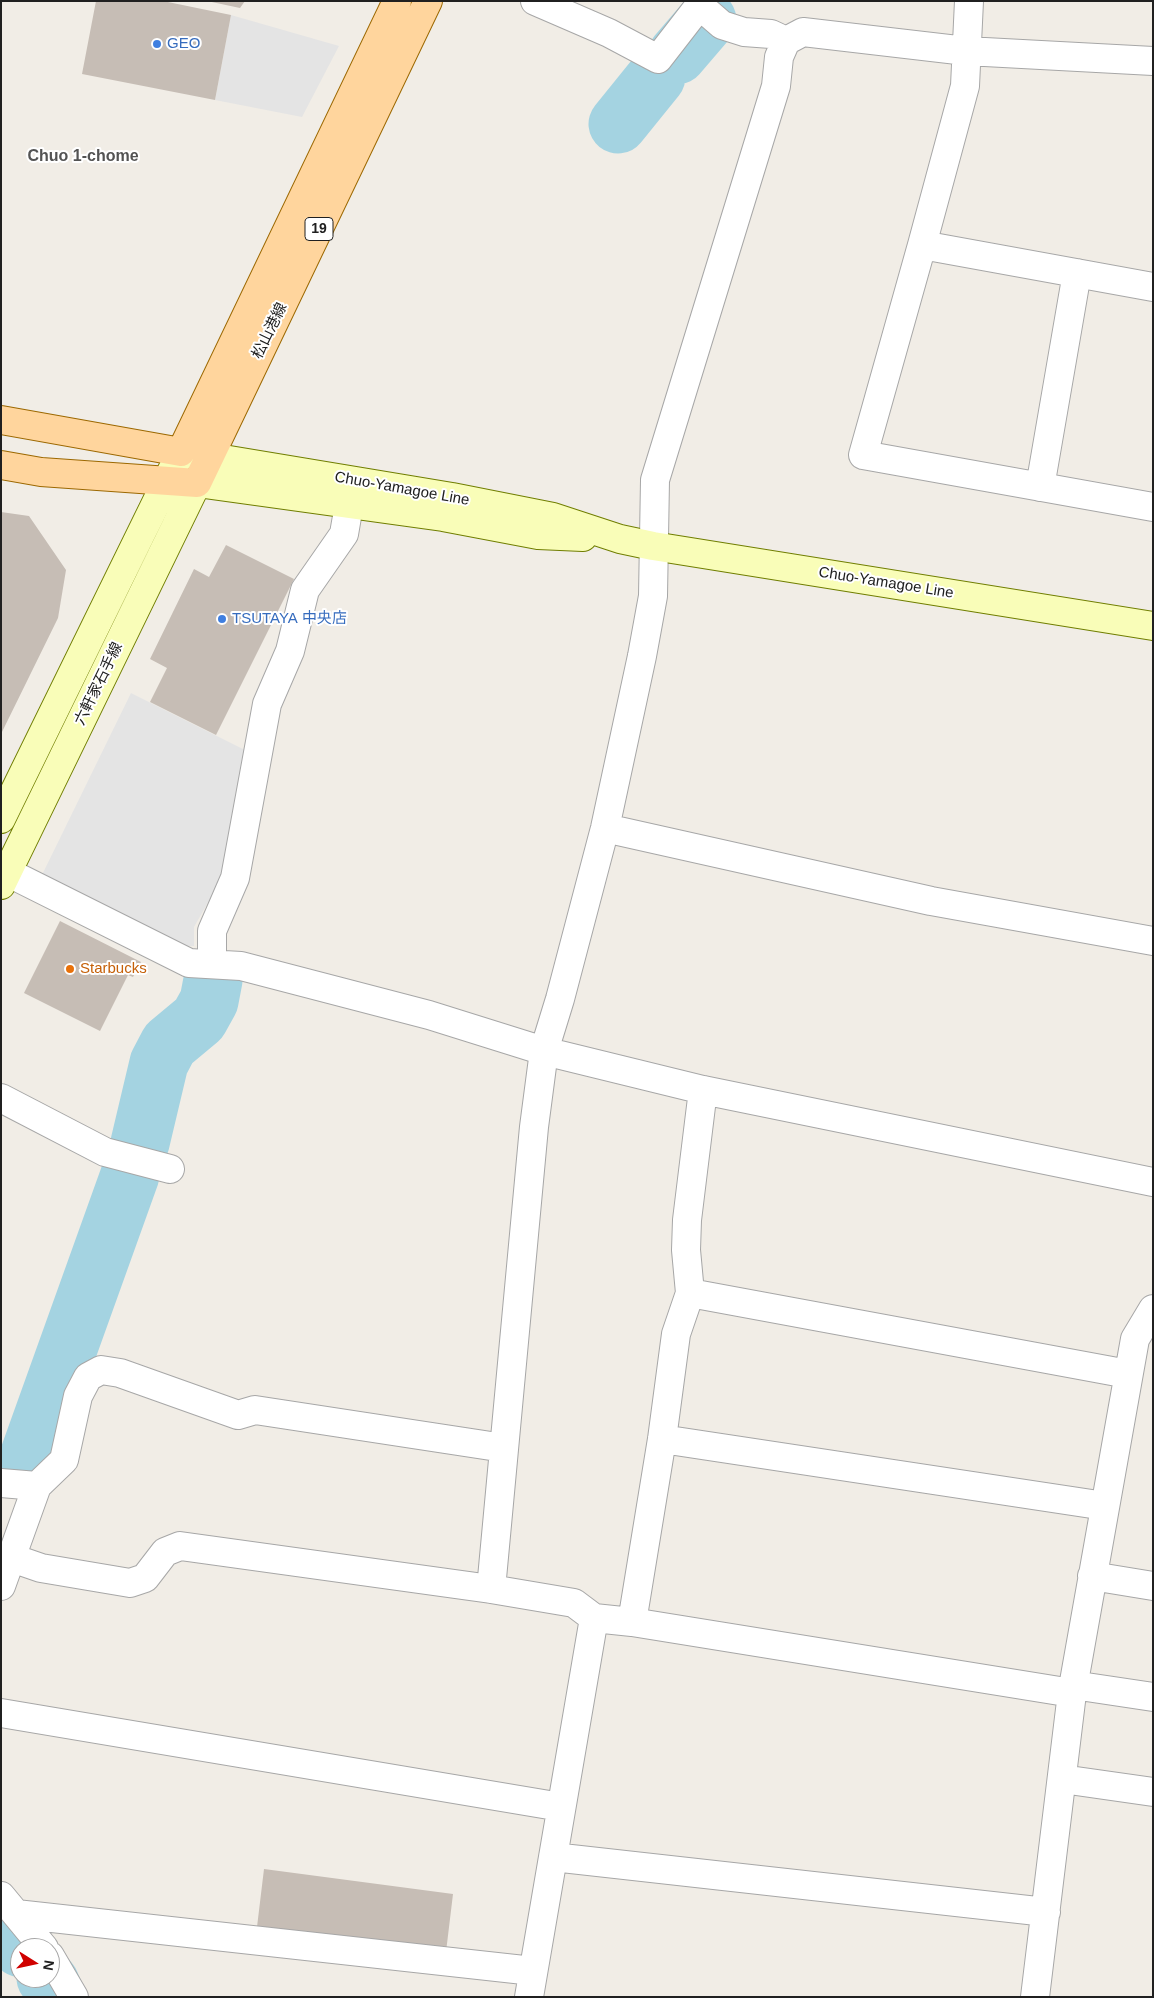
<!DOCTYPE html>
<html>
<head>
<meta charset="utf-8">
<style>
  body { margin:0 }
  #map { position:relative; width:1154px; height:1998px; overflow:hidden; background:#f1ede6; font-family:Helvetica,sans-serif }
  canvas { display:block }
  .frame { position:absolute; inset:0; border:2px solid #202020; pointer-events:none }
  .north { position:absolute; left:10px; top:1938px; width:50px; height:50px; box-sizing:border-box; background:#fff; border:1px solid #a6a6a6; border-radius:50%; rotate:100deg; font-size:14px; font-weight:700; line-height:20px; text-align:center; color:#202020 }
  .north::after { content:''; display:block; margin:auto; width:18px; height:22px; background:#d00100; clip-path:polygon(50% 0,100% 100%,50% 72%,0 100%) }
</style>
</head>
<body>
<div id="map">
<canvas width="1154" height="1998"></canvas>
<div class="frame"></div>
<div class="north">N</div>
</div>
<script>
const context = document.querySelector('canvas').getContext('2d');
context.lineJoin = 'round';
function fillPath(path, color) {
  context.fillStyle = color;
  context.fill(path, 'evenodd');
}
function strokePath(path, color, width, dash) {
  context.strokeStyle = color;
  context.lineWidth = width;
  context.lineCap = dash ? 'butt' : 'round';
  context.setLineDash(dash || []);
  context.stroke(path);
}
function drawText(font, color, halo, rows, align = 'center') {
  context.font = font + ' Helvetica,"Noto Sans JP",sans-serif';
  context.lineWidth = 4;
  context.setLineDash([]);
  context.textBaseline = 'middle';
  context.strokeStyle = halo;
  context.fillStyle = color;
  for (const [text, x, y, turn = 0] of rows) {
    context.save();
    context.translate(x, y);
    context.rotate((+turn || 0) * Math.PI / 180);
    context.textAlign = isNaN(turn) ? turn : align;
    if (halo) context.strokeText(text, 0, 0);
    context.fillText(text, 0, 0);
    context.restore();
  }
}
fillPath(new Path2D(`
  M 231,15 L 339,46 L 302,117 L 215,100 Z
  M 131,693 L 245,750 L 223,876 L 194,927 L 194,946 L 174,946 L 40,879 Z`), '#e4e4e4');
strokePath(new Path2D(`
  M 677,55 L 707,20
  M 618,124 L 656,77
  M 140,1143 L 159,1063 L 169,1044 L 199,1019 L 209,1001 L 213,980
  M 27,1462 L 130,1175
  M 1,1924 L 21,1948
  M 46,1978 L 50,1983 L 56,1997`), '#a4d3e1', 59);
fillPath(new Path2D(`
  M 96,1 L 163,1 L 231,15 L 215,100 L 82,74 Z
  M 207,1 L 245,1 L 240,8 Z
  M 1,512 L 29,516 L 66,570 L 58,618 L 1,734 Z
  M 226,545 L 294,579 L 216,735 L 150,702 L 167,668 L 150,659 L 194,569 L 209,577 Z
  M 60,921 L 141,962 L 133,977 L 128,975 L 100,1031 L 24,993 Z
  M 264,1869 L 453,1894 L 446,1952 L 257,1927 Z`), '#c6bdb5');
const street = new Path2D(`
  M 535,1 L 609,33 L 658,59 L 703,1
  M 969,1 L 965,86 L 922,245 L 863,455 L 1153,507
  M 700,6 L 722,25 L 744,32 L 771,34 L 786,41
  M 922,245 L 1153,287
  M 1040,487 L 1077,273
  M 605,828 L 931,901 L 1153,941
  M 1,869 L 189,963 L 241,966 L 429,1015 L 544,1051 L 703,1090 L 1153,1182
  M 212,964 L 212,931 L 235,878 L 267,704 L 290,651 L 305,590 L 344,534 L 353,482
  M 1,1098 L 105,1152 L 170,1169
  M 690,1293 L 1128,1374
  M 662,1439 L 1105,1506
  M 1,1483 L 37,1486
  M 12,1558 L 41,1568 L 130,1583 L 145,1578 L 165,1552 L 180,1546 L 491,1589 L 574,1603 L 594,1618 L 632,1622 L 1072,1693
  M 1092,1576 L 1153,1586
  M 1,1586 L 37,1486 L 64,1460 L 78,1396 L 88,1377 L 101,1370 L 120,1373 L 238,1415 L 255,1410 L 504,1448
  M 491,1589 L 534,1127 L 544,1051 L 560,999 L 605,828 L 642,656 L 653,596 L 655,480 L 776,86 L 779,57 L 786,41 L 803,32 L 966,51 L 1153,61
  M 632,1622 L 662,1439 L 676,1334 L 690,1293 L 686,1250 L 687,1220 L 703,1090
  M 1073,1685 L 1153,1697
  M 1,1713 L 561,1807
  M 1062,1779 L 1153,1792
  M 553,1857 L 1046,1912
  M 1,1896 L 44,1948
  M 16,1914 L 533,1971
  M 50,1956 L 74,1997
  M 529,1997 L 594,1618
  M 1035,1997 L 1072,1693 L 1135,1339 L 1153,1309`);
const secondary = new Path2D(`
  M 1,819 L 181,452 L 452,497 L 553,517 L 620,539 L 653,546 L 1153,626
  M 1,885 L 197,483 L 443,517 L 538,535 L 583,537`);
const primary = new Path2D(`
  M 1,420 L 181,452 L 397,1
  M 1,465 L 41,472 L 197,483 L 428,1`);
strokePath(street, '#a7a7a7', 30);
strokePath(secondary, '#707e00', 30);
strokePath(primary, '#9c6800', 30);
strokePath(street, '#fff', 28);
strokePath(secondary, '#f9fdb8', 28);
strokePath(primary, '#ffd59d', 28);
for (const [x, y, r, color] of [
  [157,44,5,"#3f7fe0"],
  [222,619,5,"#3f7fe0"],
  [70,969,5,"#e8710a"]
]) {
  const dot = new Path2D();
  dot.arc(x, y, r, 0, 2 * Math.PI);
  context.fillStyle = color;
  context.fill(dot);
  strokePath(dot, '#fff', 2);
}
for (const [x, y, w] of [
  [319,229,28]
]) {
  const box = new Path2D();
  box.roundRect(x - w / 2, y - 11.5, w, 23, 4);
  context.fillStyle = '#fff';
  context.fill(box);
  strokePath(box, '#202020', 1);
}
drawText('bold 14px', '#202020', null, [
  ["19",319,229]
]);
drawText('15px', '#366cbe', '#fff', [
  ["GEO",167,44],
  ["TSUTAYA 中央店",232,619]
], 'left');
drawText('15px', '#202020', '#fff', [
  ["松山港線",270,331,-64],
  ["Chuo-Yamagoe Line",402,489,10],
  ["Chuo-Yamagoe Line",886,583,9],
  ["六軒家石手線",99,684,-64]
]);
drawText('15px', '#c56008', '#fff', [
  ["Starbucks",80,969]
], 'left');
drawText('bold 16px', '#535353', '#fff', [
  ["Chuo 1-chome",83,157]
]);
</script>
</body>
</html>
